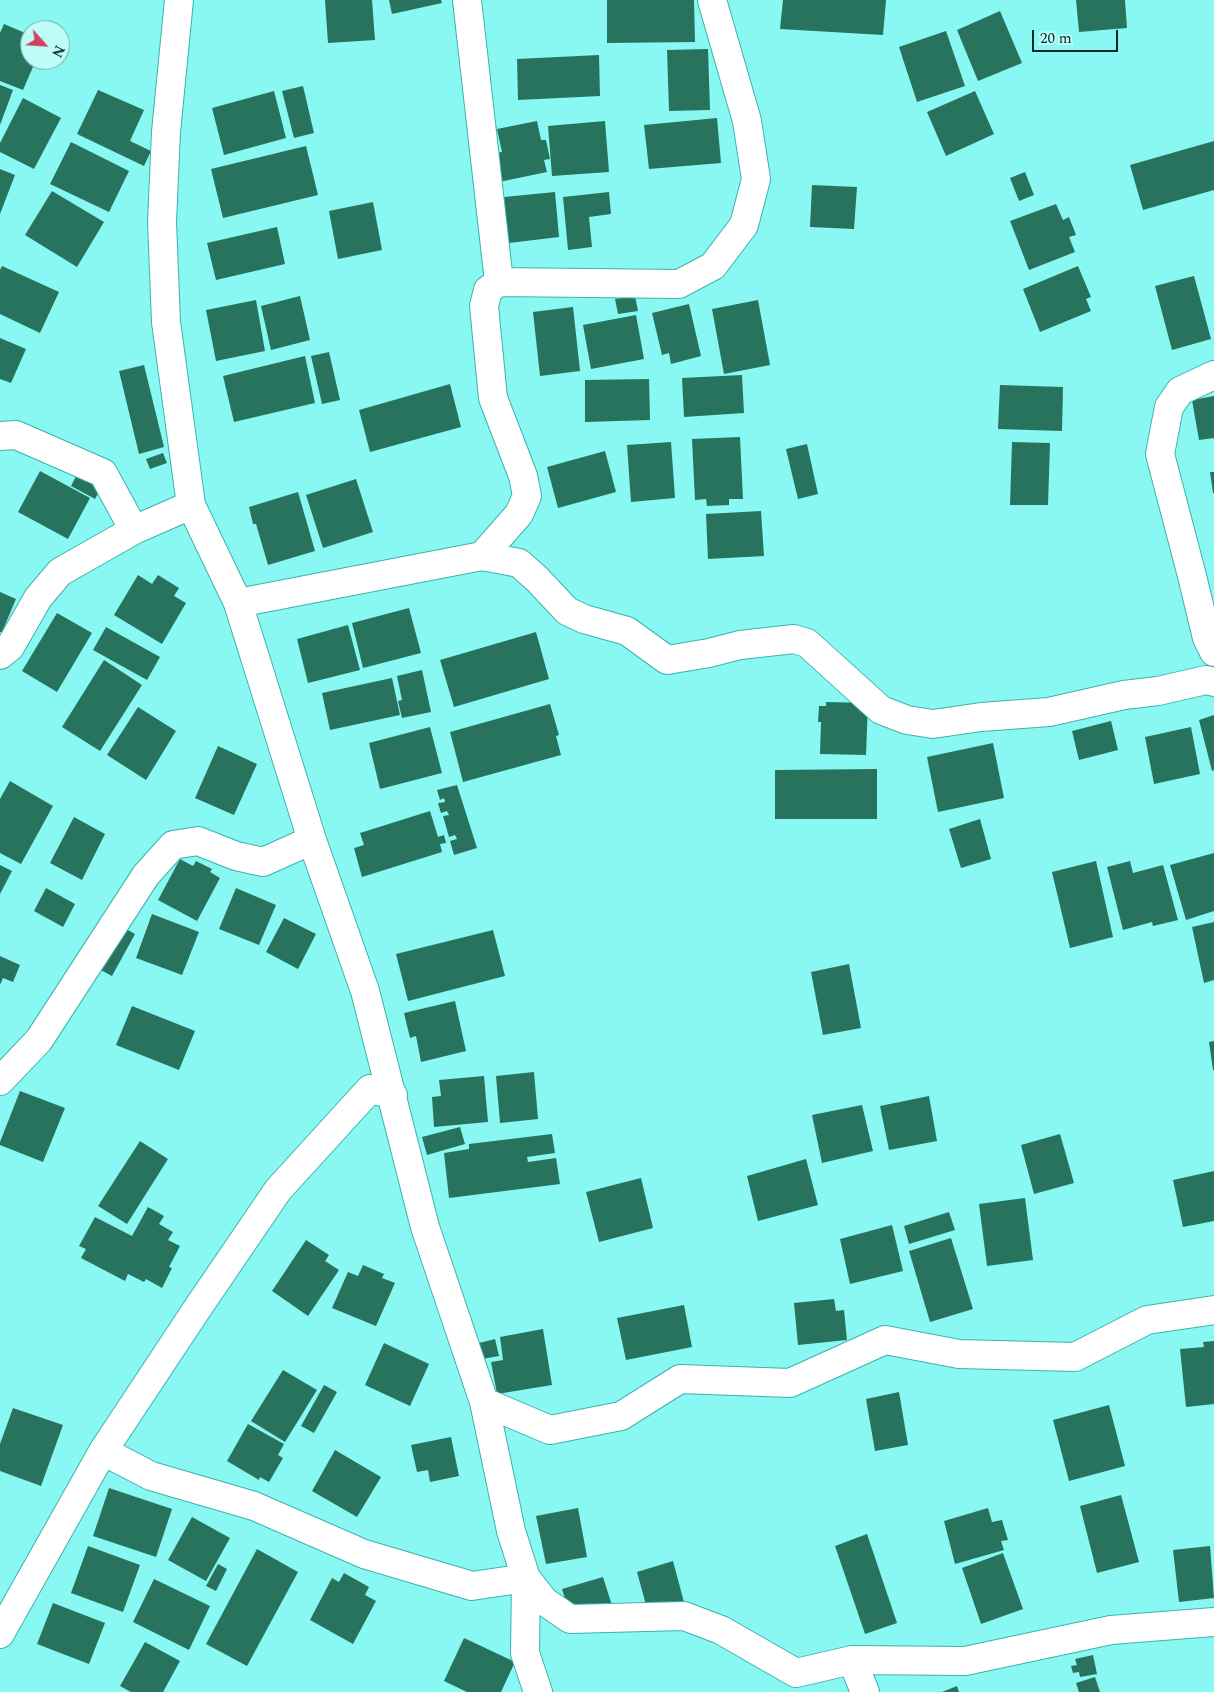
<!DOCTYPE html>
<html>
<head>
<meta charset="utf-8">
<style>
  body { margin:0 }
  #map { position:relative; width:1214px; height:1692px; overflow:hidden; background:#89f8f2; font-family:Spectral,serif }
  canvas { display:block }
  .north { position:absolute; left:20px; top:20px; width:50px; height:50px; box-sizing:border-box; background:#bffdf8; border:1px solid #75a9a5; border-radius:50%; rotate:116deg; font-size:14px; font-weight:700; line-height:20px; text-align:center; color:#052b29 }
  .north::after { content:''; display:block; margin:auto; width:18px; height:22px; background:#d04162; clip-path:polygon(50% 0,100% 100%,50% 72%,0 100%) }
  .scale { position:absolute; left:1032px; top:30px; width:86px; height:22px; box-sizing:border-box; border:2px solid #052b29; border-top:0; padding-left:6px; font-size:15px; line-height:18px; white-space:nowrap; color:#052b29; -webkit-text-stroke:4px #bffdf8; paint-order:stroke }
</style>
</head>
<body>
<div id="map">
<canvas width="1214" height="1692"></canvas>
<div class="north">N</div>
<div class="scale">20 m</div>
</div>
<script>
const context = document.querySelector('canvas').getContext('2d');
context.lineJoin = 'round';
function fillPath(path, color) {
  context.fillStyle = color;
  context.fill(path, 'evenodd');
}
function strokePath(path, color, width, dash) {
  context.strokeStyle = color;
  context.lineWidth = width;
  context.lineCap = dash ? 'butt' : 'round';
  context.setLineDash(dash || []);
  context.stroke(path);
}
fillPath(new Path2D(`
  M 325,0 L 372,0 L 375,40 L 328,43 Z
  M 389,0 L 441,0 L 442,3 L 392,14 Z
  M 607,0 L 694,0 L 695,42 L 607,43 Z
  M 783,0 L 886,0 L 883,35 L 780,29 Z
  M 1076,0 L 1125,0 L 1127,28 L 1079,32 Z
  M 1000,11 L 1022,63 L 978,81 L 957,30 Z
  M 4,24 L 30,35 L 30,60 L 36,60 L 23,90 L 0,81 L 0,33 Z
  M 946,31 L 965,86 L 917,102 L 899,47 Z
  M 708,49 L 710,110 L 669,111 L 667,50 Z
  M 599,55 L 600,96 L 518,100 L 517,59 Z
  M 0,85 L 13,90 L 0,125 Z
  M 303,86 L 314,133 L 294,138 L 282,91 Z
  M 98,90 L 144,110 L 130,141 L 151,151 L 144,166 L 77,134 Z
  M 274,91 L 286,138 L 224,155 L 212,108 Z
  M 975,91 L 994,134 L 946,156 L 927,112 Z
  M 23,98 L 61,118 L 34,169 L 0,152 L 0,143 Z
  M 717,118 L 721,163 L 649,169 L 644,125 Z
  M 537,121 L 541,140 L 546,140 L 550,159 L 544,160 L 547,172 L 499,182 L 494,153 L 502,152 L 497,129 Z
  M 605,121 L 609,172 L 552,176 L 548,126 Z
  M 1214,141 L 1214,190 L 1143,210 L 1130,165 Z
  M 71,142 L 129,171 L 109,212 L 50,184 Z
  M 306,146 L 318,195 L 223,218 L 211,169 Z
  M 0,169 L 15,175 L 0,214 Z
  M 1025,172 L 1034,195 L 1019,201 L 1010,178 Z
  M 812,185 L 857,187 L 854,229 L 810,227 Z
  M 52,191 L 104,222 L 77,267 L 25,235 Z
  M 555,192 L 559,237 L 509,243 L 504,197 Z
  M 609,192 L 611,214 L 589,217 L 592,247 L 568,250 L 563,197 Z
  M 373,202 L 382,250 L 338,259 L 329,211 Z
  M 1056,204 L 1063,220 L 1069,217 L 1076,235 L 1069,237 L 1075,252 L 1029,270 L 1010,221 Z
  M 277,227 L 285,264 L 216,280 L 207,243 Z
  M 2,266 L 59,292 L 40,333 L 0,314 L 0,270 Z
  M 1078,266 L 1091,297 L 1086,299 L 1091,311 L 1040,332 L 1023,289 Z
  M 1194,276 L 1211,339 L 1172,350 L 1155,286 Z
  M 300,296 L 310,340 L 271,350 L 261,306 Z
  M 635,296 L 638,311 L 618,314 L 615,299 Z
  M 256,300 L 265,351 L 216,361 L 206,310 Z
  M 758,300 L 770,365 L 724,374 L 712,309 Z
  M 689,304 L 701,356 L 671,364 L 669,353 L 662,355 L 652,313 Z
  M 573,307 L 580,371 L 540,376 L 533,312 Z
  M 636,315 L 644,359 L 591,369 L 583,325 Z
  M 0,338 L 26,349 L 11,383 L 0,379 Z
  M 329,352 L 340,400 L 322,404 L 311,356 Z
  M 305,356 L 315,403 L 234,422 L 223,376 Z
  M 144,365 L 164,447 L 139,454 L 119,371 Z
  M 742,375 L 744,413 L 684,417 L 682,378 Z
  M 649,379 L 650,420 L 585,422 L 585,380 Z
  M 450,384 L 461,427 L 370,452 L 359,410 Z
  M 1000,385 L 1063,387 L 1062,431 L 998,429 Z
  M 1214,396 L 1214,438 L 1199,440 L 1192,400 Z
  M 740,437 L 743,499 L 729,499 L 729,505 L 707,506 L 706,499 L 695,500 L 692,439 Z
  M 671,442 L 675,498 L 631,502 L 627,445 Z
  M 1012,442 L 1050,443 L 1048,505 L 1010,505 Z
  M 807,444 L 818,494 L 798,499 L 786,449 Z
  M 605,451 L 616,492 L 558,508 L 547,467 Z
  M 163,453 L 167,463 L 150,469 L 146,459 Z
  M 40,471 L 90,498 L 68,539 L 18,512 Z
  M 78,472 L 103,485 L 95,499 L 71,486 Z
  M 1210,472 L 1214,472 L 1214,493 L 1213,493 Z
  M 356,479 L 373,532 L 323,548 L 306,495 Z
  M 298,492 L 315,551 L 268,565 L 256,524 L 253,524 L 249,507 Z
  M 761,511 L 764,556 L 708,559 L 706,514 Z
  M 138,575 L 152,584 L 158,575 L 179,588 L 174,596 L 186,603 L 162,644 L 114,615 Z
  M 0,592 L 16,599 L 2,632 L 0,632 Z
  M 409,608 L 421,653 L 363,668 L 352,623 Z
  M 57,613 L 92,633 L 57,692 L 22,671 Z
  M 348,625 L 360,670 L 308,683 L 297,639 Z
  M 106,627 L 160,657 L 147,680 L 93,650 Z
  M 536,632 L 549,679 L 454,707 L 440,660 Z
  M 104,660 L 142,685 L 100,751 L 62,727 Z
  M 422,670 L 431,712 L 402,718 L 398,701 L 402,700 L 397,676 Z
  M 392,678 L 400,715 L 330,730 L 322,693 Z
  M 826,702 L 868,703 L 866,755 L 820,754 L 821,722 L 818,722 L 819,706 L 826,706 Z
  M 550,704 L 559,735 L 556,736 L 561,755 L 463,782 L 450,732 Z
  M 138,707 L 176,731 L 146,780 L 107,755 Z
  M 1214,715 L 1214,770 L 1212,771 L 1199,720 Z
  M 1111,721 L 1118,750 L 1079,760 L 1072,731 Z
  M 430,727 L 442,773 L 380,789 L 369,743 Z
  M 1191,727 L 1200,774 L 1154,784 L 1145,737 Z
  M 993,743 L 1004,798 L 938,812 L 927,757 Z
  M 218,746 L 257,764 L 234,815 L 195,798 Z
  M 877,769 L 877,819 L 775,819 L 775,770 Z
  M 10,781 L 53,806 L 21,864 L 0,853 L 0,799 Z
  M 457,785 L 477,848 L 454,855 L 450,841 L 457,839 L 455,835 L 449,837 L 443,816 L 449,815 L 447,811 L 441,813 L 438,803 L 445,802 L 444,798 L 440,800 L 437,790 Z
  M 430,811 L 438,837 L 444,835 L 446,843 L 440,844 L 442,852 L 362,877 L 354,848 L 364,845 L 360,833 Z
  M 74,817 L 105,834 L 82,880 L 50,863 Z
  M 980,819 L 991,859 L 961,868 L 949,829 Z
  M 1214,853 L 1214,911 L 1186,920 L 1170,865 Z
  M 180,859 L 193,866 L 196,861 L 212,869 L 210,872 L 220,878 L 197,921 L 158,900 Z
  M 1096,861 L 1113,937 L 1070,948 L 1052,872 Z
  M 1130,861 L 1133,873 L 1163,865 L 1178,920 L 1153,926 L 1152,922 L 1123,930 L 1107,867 Z
  M 0,865 L 12,871 L 0,894 Z
  M 46,888 L 75,904 L 63,927 L 34,911 Z
  M 236,888 L 276,905 L 259,945 L 219,929 Z
  M 152,914 L 199,932 L 182,975 L 136,958 Z
  M 284,918 L 316,934 L 298,969 L 266,952 Z
  M 1214,922 L 1214,980 L 1204,983 L 1192,927 Z
  M 119,925 L 135,934 L 112,976 L 95,967 Z
  M 493,930 L 505,976 L 408,1001 L 396,954 Z
  M 0,956 L 20,965 L 13,982 L 3,978 L 0,985 Z
  M 849,964 L 861,1028 L 823,1035 L 811,972 Z
  M 455,1001 L 466,1051 L 421,1062 L 416,1036 L 410,1038 L 404,1013 Z
  M 132,1006 L 195,1031 L 179,1070 L 116,1045 Z
  M 1214,1041 L 1214,1070 L 1213,1070 L 1209,1042 Z
  M 534,1072 L 538,1119 L 500,1123 L 496,1076 Z
  M 484,1076 L 488,1122 L 434,1127 L 432,1097 L 441,1096 L 439,1080 Z
  M 20,1091 L 65,1108 L 43,1162 L 0,1145 L 0,1142 Z
  M 929,1096 L 937,1141 L 889,1150 L 880,1106 Z
  M 862,1105 L 873,1151 L 822,1163 L 812,1115 Z
  M 460,1127 L 465,1144 L 427,1155 L 422,1137 Z
  M 552,1134 L 555,1153 L 527,1157 L 528,1162 L 556,1158 L 560,1184 L 449,1198 L 444,1153 L 469,1149 L 469,1144 Z
  M 1060,1134 L 1074,1183 L 1034,1194 L 1021,1145 Z
  M 140,1141 L 168,1159 L 127,1224 L 98,1206 Z
  M 806,1159 L 818,1205 L 758,1221 L 747,1176 Z
  M 1214,1171 L 1214,1221 L 1183,1227 L 1173,1180 Z
  M 641,1178 L 653,1228 L 599,1242 L 586,1192 Z
  M 1025,1198 L 1033,1260 L 987,1266 L 979,1204 Z
  M 148,1207 L 164,1216 L 159,1224 L 173,1232 L 168,1240 L 180,1246 L 169,1267 L 172,1268 L 162,1288 L 146,1279 L 144,1282 L 128,1274 L 125,1281 L 81,1258 L 86,1249 L 79,1246 L 95,1217 L 132,1236 Z
  M 949,1212 L 955,1230 L 909,1244 L 904,1226 Z
  M 892,1225 L 903,1271 L 850,1284 L 840,1239 Z
  M 951,1238 L 973,1309 L 930,1322 L 909,1251 Z
  M 306,1240 L 329,1255 L 325,1261 L 339,1270 L 308,1316 L 272,1291 Z
  M 363,1265 L 384,1274 L 382,1278 L 395,1283 L 376,1326 L 332,1308 L 348,1272 L 358,1276 Z
  M 834,1299 L 836,1311 L 844,1310 L 847,1340 L 798,1345 L 794,1303 Z
  M 684,1305 L 692,1347 L 626,1360 L 617,1318 Z
  M 543,1329 L 552,1385 L 497,1394 L 491,1362 L 503,1360 L 500,1337 Z
  M 495,1339 L 499,1356 L 482,1359 L 479,1343 Z
  M 1214,1341 L 1214,1404 L 1186,1407 L 1180,1349 L 1204,1347 L 1203,1342 Z
  M 384,1343 L 429,1364 L 410,1406 L 365,1385 Z
  M 283,1370 L 317,1390 L 285,1442 L 251,1421 Z
  M 324,1385 L 337,1392 L 314,1433 L 301,1426 Z
  M 899,1392 L 908,1445 L 875,1451 L 866,1399 Z
  M 1109,1405 L 1125,1466 L 1069,1481 L 1053,1420 Z
  M 13,1408 L 63,1425 L 41,1486 L 0,1471 L 0,1444 Z
  M 248,1424 L 284,1444 L 278,1455 L 283,1458 L 269,1482 L 260,1477 L 259,1480 L 227,1461 Z
  M 451,1437 L 459,1476 L 430,1482 L 428,1470 L 417,1472 L 411,1445 Z
  M 335,1450 L 381,1477 L 357,1517 L 312,1491 Z
  M 109,1488 L 172,1509 L 156,1557 L 93,1536 Z
  M 1121,1495 L 1139,1562 L 1097,1573 L 1080,1506 Z
  M 578,1508 L 587,1557 L 546,1564 L 536,1516 Z
  M 988,1508 L 992,1522 L 1002,1520 L 1008,1540 L 1001,1541 L 1004,1550 L 955,1564 L 944,1521 Z
  M 192,1517 L 230,1538 L 206,1581 L 168,1560 Z
  M 867,1534 L 897,1623 L 865,1634 L 835,1546 Z
  M 88,1546 L 140,1565 L 123,1612 L 71,1593 Z
  M 1210,1546 L 1214,1598 L 1179,1602 L 1173,1550 Z
  M 257,1549 L 298,1572 L 247,1666 L 206,1644 Z
  M 1003,1553 L 1023,1609 L 981,1624 L 962,1568 Z
  M 673,1561 L 685,1606 L 649,1616 L 637,1572 Z
  M 218,1564 L 227,1569 L 216,1591 L 206,1586 Z
  M 344,1573 L 369,1587 L 365,1595 L 376,1601 L 353,1644 L 310,1620 L 332,1578 L 339,1582 Z
  M 603,1577 L 616,1618 L 575,1631 L 562,1589 Z
  M 154,1579 L 210,1606 L 189,1650 L 133,1622 Z
  M 53,1603 L 105,1623 L 89,1664 L 37,1644 Z
  M 464,1638 L 515,1662 L 501,1692 L 467,1692 L 444,1681 Z
  M 145,1642 L 180,1661 L 163,1692 L 131,1692 L 120,1686 Z
  M 1093,1655 L 1097,1674 L 1080,1677 L 1079,1672 L 1073,1673 L 1071,1666 L 1077,1665 L 1075,1659 Z
  M 1095,1677 L 1100,1692 L 1079,1692 L 1076,1683 Z
  M 957,1686 L 959,1692 L 942,1692 Z`), '#27735e');
const minor = new Path2D(`
  M 179,0 L 166,132 L 162,222 L 166,322 L 191,505 L 238,603 L 312,840 L 365,991 L 425,1227 L 484,1402 L 511,1531 L 526,1578 L 544,1601 L 570,1619 L 684,1616 L 721,1630 L 796,1673 L 852,1660 L 865,1692
  M 467,0 L 499,282
  M 1214,375 L 1180,391 L 1169,407 L 1160,454 L 1192,576 L 1207,638 L 1214,652
  M 0,436 L 16,435 L 103,473 L 134,530
  M 482,556 L 519,514 L 527,496 L 523,476 L 493,398 L 484,306 L 488,290 L 499,282 L 679,284 L 713,266 L 744,225 L 756,179 L 747,121 L 712,0
  M 238,603 L 482,556 L 519,563 L 537,579 L 567,611 L 584,619 L 627,631 L 667,660 L 709,653 L 740,645 L 794,639 L 807,643 L 881,710 L 907,720 L 933,724 L 981,717 L 1049,712 L 1124,695 L 1158,691 L 1206,680 L 1214,682
  M 0,655 L 10,647 L 38,598 L 60,572 L 134,530 L 191,505
  M 0,1081 L 39,1040 L 146,875 L 173,845 L 198,841 L 236,856 L 263,862 L 312,840
  M 393,1095 L 370,1089 L 278,1190 L 199,1306 L 103,1451 L 151,1476 L 254,1506 L 364,1554 L 472,1586 L 526,1578 L 525,1653 L 538,1692
  M 484,1402 L 550,1430 L 621,1416 L 680,1379 L 790,1383 L 885,1340 L 959,1354 L 1075,1357 L 1147,1320 L 1214,1310
  M 0,1634 L 103,1451
  M 852,1660 L 965,1661 L 1111,1630 L 1214,1622`);
strokePath(minor, '#3db2ad', 30);
strokePath(minor, '#fff', 28);
</script>
</body>
</html>
